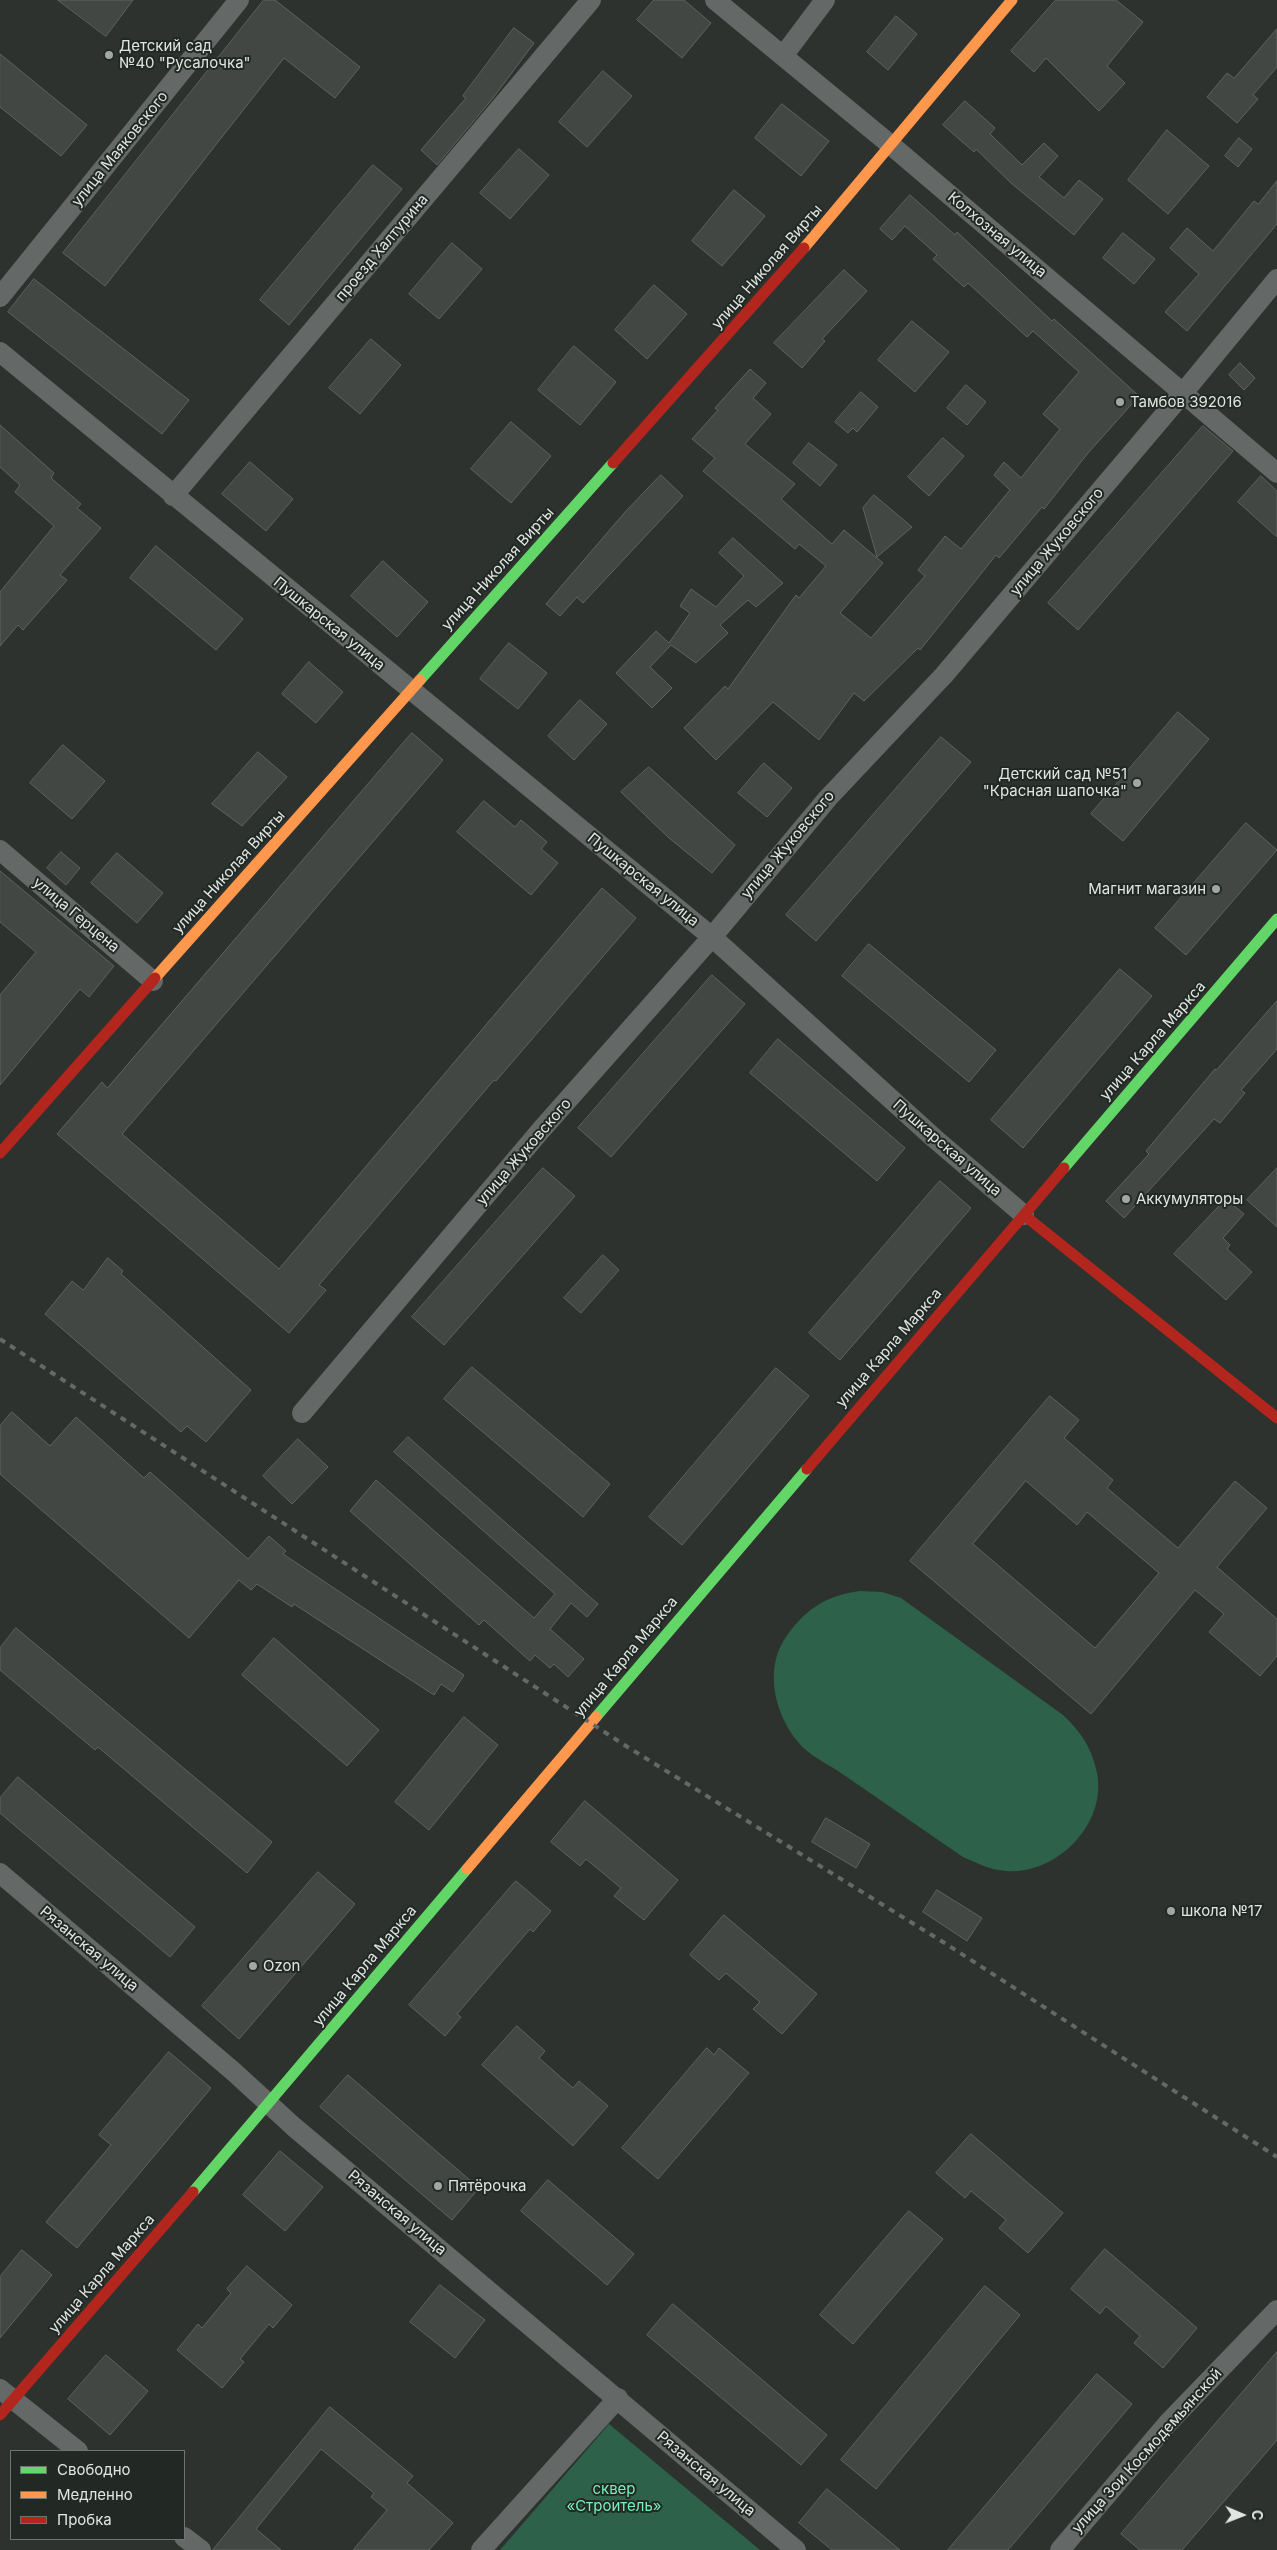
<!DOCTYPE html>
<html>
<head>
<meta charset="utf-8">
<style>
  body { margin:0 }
  #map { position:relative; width:1277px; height:2550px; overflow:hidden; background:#2d322f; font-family:Inter,sans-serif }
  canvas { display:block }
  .legend { position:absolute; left:10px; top:2450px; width:175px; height:90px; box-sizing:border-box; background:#222925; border:1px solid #6e7471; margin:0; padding:6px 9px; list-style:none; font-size:15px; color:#e1e5e3 }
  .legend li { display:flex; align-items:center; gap:10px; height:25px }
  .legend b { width:25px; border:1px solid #6e7471 }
  .north { position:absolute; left:1217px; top:2490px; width:50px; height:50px; -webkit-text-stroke:4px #222925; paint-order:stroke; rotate:91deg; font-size:14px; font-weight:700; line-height:20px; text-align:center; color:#e1e5e3 }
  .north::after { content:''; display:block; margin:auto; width:18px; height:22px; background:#e1e5e3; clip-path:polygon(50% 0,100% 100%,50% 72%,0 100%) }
</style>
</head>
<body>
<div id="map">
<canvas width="1277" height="2550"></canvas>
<ul class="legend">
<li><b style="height:6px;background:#63d668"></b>Свободно</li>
<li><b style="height:6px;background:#ff974d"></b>Медленно</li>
<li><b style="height:6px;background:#b3261e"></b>Пробка</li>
</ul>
<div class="north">С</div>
</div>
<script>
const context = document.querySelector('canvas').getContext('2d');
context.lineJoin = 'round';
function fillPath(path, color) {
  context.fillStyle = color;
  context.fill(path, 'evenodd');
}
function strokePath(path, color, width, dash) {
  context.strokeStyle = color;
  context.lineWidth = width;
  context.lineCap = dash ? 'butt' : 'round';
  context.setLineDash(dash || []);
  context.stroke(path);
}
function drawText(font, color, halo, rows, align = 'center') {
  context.font = font + ' Inter,sans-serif';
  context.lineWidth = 4;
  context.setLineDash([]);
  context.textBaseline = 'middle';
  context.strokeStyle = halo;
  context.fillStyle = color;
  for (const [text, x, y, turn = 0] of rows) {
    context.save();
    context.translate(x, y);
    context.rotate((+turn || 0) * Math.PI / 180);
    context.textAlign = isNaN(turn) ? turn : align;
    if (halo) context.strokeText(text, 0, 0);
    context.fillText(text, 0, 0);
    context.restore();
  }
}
fillPath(new Path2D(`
  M 860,1591 L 882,1592 L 901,1598 L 1063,1715 C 1081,1732 1092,1748 1097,1773 C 1107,1825 1056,1875 1006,1871 C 990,1870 977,1863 963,1857 C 922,1829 882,1801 841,1773 C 828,1764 808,1755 798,1742 C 776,1716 764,1672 784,1640 C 804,1610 824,1596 860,1591 Z
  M 609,2424 L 760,2550 L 500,2550 Z`), '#2d6149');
const building = new Path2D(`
  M 58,0 L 133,0 L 106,36 Z
  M 264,0 L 275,0 L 360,67 L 335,98 L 284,58 L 105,286 L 63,253 Z
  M 654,0 L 684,0 L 711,23 L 682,58 L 637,20 Z
  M 1056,0 L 1116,0 L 1143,22 L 1107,66 L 1125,83 L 1099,111 L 1046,58 L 1034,72 L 1011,51 Z
  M 896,16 L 917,34 L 888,70 L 867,52 Z
  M 514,28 L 534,43 L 493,98 L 437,165 L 421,150 L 466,98 L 463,96 Z
  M 1277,29 L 1277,67 L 1253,95 L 1258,99 L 1237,123 L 1207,97 L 1227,73 L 1234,78 Z
  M 0,54 L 87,125 L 61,156 L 0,107 Z
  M 603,71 L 632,96 L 587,147 L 559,122 Z
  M 965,101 L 995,128 L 990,134 L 1022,165 L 1044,143 L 1058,156 L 1039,177 L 1064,198 L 1079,180 L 1103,199 L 1074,235 L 1011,183 L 976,149 L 974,152 L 943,125 Z
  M 782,104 L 829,141 L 801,176 L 755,138 Z
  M 1167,130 L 1209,166 L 1168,214 L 1128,180 Z
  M 1239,138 L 1252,149 L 1238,167 L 1225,156 Z
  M 519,149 L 549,175 L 510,219 L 480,193 Z
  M 373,165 L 402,189 L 289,325 L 260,300 Z
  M 1277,181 L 1277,224 L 1187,331 L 1165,312 L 1199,274 L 1170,248 L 1187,228 L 1213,251 L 1254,201 L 1258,204 Z
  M 734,190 L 765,216 L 722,266 L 692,241 Z
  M 910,195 L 955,235 L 957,232 L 1052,321 L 1054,319 L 1139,396 L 1088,453 L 1044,509 L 1042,507 L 999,558 L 996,555 L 920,650 L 918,648 L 864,701 L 854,693 L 819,740 L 773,702 L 716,760 L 684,728 L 725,686 L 728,689 L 796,595 L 799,598 L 826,566 L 799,544 L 795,549 L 703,471 L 715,458 L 692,439 L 718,410 L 715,408 L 750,369 L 766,383 L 753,398 L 771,414 L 745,444 L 795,484 L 781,499 L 832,544 L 844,530 L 883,563 L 840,613 L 871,638 L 925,576 L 918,570 L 945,536 L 961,549 L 1010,490 L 994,475 L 1004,462 L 1021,478 L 1060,429 L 1043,414 L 1079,372 L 1033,331 L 1027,337 L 968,283 L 964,287 L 933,259 L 937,255 L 905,226 L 892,240 L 880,229 Z
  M 1123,233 L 1155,259 L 1134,284 L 1103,258 Z
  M 452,243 L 482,269 L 439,319 L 409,294 Z
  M 844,270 L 867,291 L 822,339 L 825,341 L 802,368 L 774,343 Z
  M 34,279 L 189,400 L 162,434 L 8,312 Z
  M 654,285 L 687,314 L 647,359 L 615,330 Z
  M 912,321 L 949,352 L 915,392 L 878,360 Z
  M 371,339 L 401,365 L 360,414 L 329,388 Z
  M 574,346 L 616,382 L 580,425 L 538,390 Z
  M 1240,363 L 1255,378 L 1244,390 L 1229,375 Z
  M 966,385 L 986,402 L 967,425 L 947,408 Z
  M 861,392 L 878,407 L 857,432 L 853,428 L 848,433 L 835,422 Z
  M 511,422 L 551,456 L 511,503 L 471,469 Z
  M 0,425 L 54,473 L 51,478 L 81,504 L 77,508 L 101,528 L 60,575 L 67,580 L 23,630 L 18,625 L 0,646 L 0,592 L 54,526 L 15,492 L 20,485 L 0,467 Z
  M 1203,426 L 1233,451 L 1078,630 L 1048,603 Z
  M 943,438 L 964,456 L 929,496 L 908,477 Z
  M 809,443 L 837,465 L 820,486 L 793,463 Z
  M 250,462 L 293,499 L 266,531 L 222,494 Z
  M 661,475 L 683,496 L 583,603 L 577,597 L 560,616 L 546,604 L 626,511 Z
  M 1261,476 L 1277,491 L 1277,537 L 1238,502 Z
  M 874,495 L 912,527 L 877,557 L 863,508 Z
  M 733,538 L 783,583 L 756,607 L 748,600 L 720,625 L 728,633 L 696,663 L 671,645 L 650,667 L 672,688 L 652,708 L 616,673 L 656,631 L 669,643 L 690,613 L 680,606 L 691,589 L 716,607 L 744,576 L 719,553 Z
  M 156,546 L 243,619 L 216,650 L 130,578 Z
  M 383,561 L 428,602 L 397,637 L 351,596 Z
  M 509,643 L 547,673 L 518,709 L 480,679 Z
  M 309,662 L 343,692 L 316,723 L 282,694 Z
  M 580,700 L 607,724 L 574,760 L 548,736 Z
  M 1178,712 L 1209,739 L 1123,841 L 1091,814 Z
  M 412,733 L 443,760 L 122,1134 L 279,1269 L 602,888 L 636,918 L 496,1081 L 494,1080 L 319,1285 L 326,1290 L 289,1333 L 57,1134 L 102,1082 L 107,1088 Z
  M 941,737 L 971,762 L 816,941 L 786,915 Z
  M 63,745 L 105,781 L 72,819 L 30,783 Z
  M 258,752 L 287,777 L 242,826 L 212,804 Z
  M 764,763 L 792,788 L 767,817 L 738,793 Z
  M 649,767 L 735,845 L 712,873 L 669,838 L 621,792 Z
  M 484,801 L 515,827 L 521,820 L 547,842 L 541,849 L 558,863 L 531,895 L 457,832 Z
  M 1246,823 L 1277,850 L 1186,955 L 1155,928 Z
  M 61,852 L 80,868 L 66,885 L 47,868 Z
  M 117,853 L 163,893 L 137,923 L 91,883 Z
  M 0,871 L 114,966 L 89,997 L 80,989 L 0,1085 L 0,995 L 36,952 L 0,922 Z
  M 869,944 L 996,1050 L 969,1082 L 842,976 Z
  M 1120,969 L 1152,996 L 1023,1148 L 991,1120 Z
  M 712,975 L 745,1004 L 611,1157 L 578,1128 Z
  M 1277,1001 L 1277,1049 L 1241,1090 L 1245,1093 L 1220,1123 L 1214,1119 L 1124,1218 L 1106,1201 L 1149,1154 L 1146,1151 L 1215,1069 L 1216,1070 Z
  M 778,1039 L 905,1148 L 877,1181 L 750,1073 Z
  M 543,1168 L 575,1196 L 444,1345 L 412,1317 Z
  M 1277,1168 L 1277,1227 L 1247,1200 Z
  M 940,1181 L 971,1208 L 840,1360 L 809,1333 Z
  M 1226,1199 L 1244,1214 L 1223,1238 L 1230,1245 L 1227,1249 L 1252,1272 L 1226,1300 L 1174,1254 Z
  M 603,1255 L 619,1270 L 581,1313 L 564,1298 Z
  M 108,1258 L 123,1271 L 121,1274 L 251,1390 L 206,1442 L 187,1426 L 181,1432 L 45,1314 L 72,1281 L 83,1290 Z
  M 472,1367 L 610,1484 L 583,1517 L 444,1399 Z
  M 776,1368 L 809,1396 L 682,1545 L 649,1517 Z
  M 1050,1396 L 1079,1420 L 1064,1438 L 1113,1480 L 1107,1488 L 1178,1548 L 1235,1481 L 1267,1508 L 1217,1567 L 1277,1619 L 1277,1656 L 1260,1676 L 1209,1632 L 1224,1614 L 1195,1590 L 1091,1714 L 910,1561 ZM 1026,1481 L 1077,1525 L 1087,1512 L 1159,1573 L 1095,1648 L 973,1544 Z
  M 12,1412 L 50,1446 L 76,1417 L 144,1478 L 150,1472 L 248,1559 L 269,1536 L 286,1551 L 283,1554 L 464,1675 L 453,1692 L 441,1684 L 434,1695 L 294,1604 L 292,1607 L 257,1584 L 251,1590 L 239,1580 L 189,1638 L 0,1474 L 0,1426 Z
  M 408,1437 L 598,1604 L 587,1617 L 571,1603 L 550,1629 L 584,1659 L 568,1677 L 554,1664 L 550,1668 L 535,1655 L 530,1661 L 484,1620 L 479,1625 L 350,1511 L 376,1480 L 534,1618 L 555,1594 L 394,1452 Z
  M 298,1439 L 328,1467 L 292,1504 L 263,1476 Z
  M 16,1628 L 272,1842 L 247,1873 L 98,1747 L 95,1750 L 0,1670 L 0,1648 Z
  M 274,1638 L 379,1730 L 347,1766 L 242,1675 Z
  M 464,1717 L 498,1745 L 429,1830 L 395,1802 Z
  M 18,1777 L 195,1927 L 170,1957 L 0,1813 L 0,1798 Z
  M 585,1801 L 678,1880 L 644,1920 L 614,1896 L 621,1888 L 586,1859 L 580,1866 L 551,1842 Z
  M 826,1818 L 870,1844 L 856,1868 L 812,1842 Z
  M 318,1872 L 355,1904 L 239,2039 L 202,2006 Z
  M 516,1881 L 551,1911 L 533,1932 L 530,1929 L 457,2014 L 461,2017 L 445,2036 L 409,2005 Z
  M 937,1890 L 982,1918 L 967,1941 L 923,1912 Z
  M 724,1915 L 817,1994 L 782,2034 L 753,2009 L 760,2002 L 726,1973 L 719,1980 L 690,1955 Z
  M 517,2026 L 545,2051 L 539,2058 L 573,2088 L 579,2081 L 608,2106 L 573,2146 L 482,2065 Z
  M 707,2048 L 714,2055 L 719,2048 L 749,2073 L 658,2179 L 622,2148 Z
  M 169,2052 L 211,2088 L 77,2248 L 46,2222 L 111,2145 L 99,2135 Z
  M 348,2075 L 479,2188 L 452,2220 L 320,2107 Z
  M 971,2134 L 1063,2213 L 1028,2253 L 999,2228 L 1006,2220 L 971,2191 L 965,2198 L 936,2173 Z
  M 280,2151 L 323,2187 L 285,2231 L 243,2195 Z
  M 548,2180 L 634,2254 L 607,2285 L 521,2211 Z
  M 909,2211 L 943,2239 L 853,2344 L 820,2315 Z
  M 1105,2249 L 1197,2328 L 1163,2368 L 1134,2343 L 1140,2336 L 1106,2306 L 1100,2314 L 1071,2289 Z
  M 22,2250 L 52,2275 L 0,2338 L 0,2277 Z
  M 247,2266 L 292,2305 L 273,2328 L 269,2324 L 240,2359 L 244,2362 L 222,2388 L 177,2350 L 198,2324 L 202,2328 L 231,2293 L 227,2289 Z
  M 440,2285 L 485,2320 L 455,2358 L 410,2322 Z
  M 985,2286 L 1020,2315 L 876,2489 L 841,2460 Z
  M 673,2304 L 827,2435 L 801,2465 L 647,2335 Z
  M 1277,2352 L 1277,2440 L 1182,2550 L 1140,2550 L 1121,2534 Z
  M 106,2355 L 148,2391 L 110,2435 L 68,2399 Z
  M 1097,2374 L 1132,2404 L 1008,2550 L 948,2550 Z
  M 330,2407 L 413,2476 L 407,2483 L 453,2523 L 429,2550 L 353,2550 L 387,2510 L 371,2497 L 374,2493 L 321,2449 L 256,2529 L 281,2550 L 213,2550 Z
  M 827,2489 L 850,2508 L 900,2550 L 832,2550 L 799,2523 Z`);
fillPath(building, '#434744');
strokePath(building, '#5f6360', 1);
strokePath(new Path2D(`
  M 715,0 L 892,146 L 1277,473
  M 783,56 L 825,0
  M 0,297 L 239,0
  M 0,352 L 712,937 L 934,1138 L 1024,1215
  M 173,496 L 591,0
  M 0,850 L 153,981
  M 302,1413 L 541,1130 L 712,937 L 828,798 L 944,675 L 1183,393 L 1277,279
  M 0,1873 L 234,2072 L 294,2127 L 796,2550
  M 0,2389 L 78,2451
  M 184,2537 L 201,2550
  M 481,2550 L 618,2398
  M 1060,2550 L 1168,2423 L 1277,2310`), '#646866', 20);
strokePath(new Path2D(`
  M 420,680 L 613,463
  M 1064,1168 L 1277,919
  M 596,1717 L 807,1469
  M 193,2192 L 467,1869`), '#63d668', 11);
strokePath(new Path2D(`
  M 804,248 L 1012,0
  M 155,978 L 420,680
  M 467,1869 L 596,1717`), '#ff974d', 11);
strokePath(new Path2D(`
  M 613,463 L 804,248
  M 0,1153 L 155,978
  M 1024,1215 L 1277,1418
  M 807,1469 L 1064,1168
  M 0,2415 L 193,2192`), '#b3261e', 11);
strokePath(new Path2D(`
  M 0,1339 L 626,1746 L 943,1942 L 1277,2157`), '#646866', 4, [6, 6]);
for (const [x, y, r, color] of [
  [109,55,5,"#a2a6a4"],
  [1120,402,5,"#a2a6a4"],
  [1137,783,5,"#a2a6a4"],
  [1216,889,5,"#a2a6a4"],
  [1126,1199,5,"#a2a6a4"],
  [1171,1911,5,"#a2a6a4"],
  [253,1966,5,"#a2a6a4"],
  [438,2186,5,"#a2a6a4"]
]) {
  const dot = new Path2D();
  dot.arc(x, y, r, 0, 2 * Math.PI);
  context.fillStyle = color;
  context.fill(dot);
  strokePath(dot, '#222925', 2);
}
drawText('15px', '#e1e5e3', '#222925', [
  ["Детский сад",119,46],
  ["№40 \"Русалочка\"",119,63],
  ["Тамбов 392016",1130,402],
  ["Детский сад №51",1127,774,"right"],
  ["\"Красная шапочка\"",1127,791,"right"],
  ["Магнит магазин",1206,889,"right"],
  ["Аккумуляторы",1136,1199],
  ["школа №17",1181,1911],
  ["Ozon",263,1966],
  ["Пятёрочка",448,2186]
], 'left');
drawText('15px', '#e1e5e3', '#222925', [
  ["улица Маяковского",120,149,-51],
  ["Колхозная улица",997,235,40],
  ["проезд Халтурина",382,248,-50],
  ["улица Николая Вирты",767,267,-49],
  ["улица Жуковского",1057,542,-50],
  ["улица Николая Вирты",498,569,-48],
  ["Пушкарская улица",329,624,39],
  ["улица Жуковского",788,845,-50],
  ["улица Николая Вирты",229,872,-48],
  ["Пушкарская улица",643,880,39],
  ["улица Герцена",76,915,40],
  ["улица Карла Маркса",1153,1041,-49],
  ["Пушкарская улица",947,1148,41],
  ["улица Жуковского",524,1152,-49],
  ["улица Карла Маркса",889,1348,-49],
  ["улица Карла Маркса",626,1657,-50],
  ["Рязанская улица",89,1949,40],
  ["улица Карла Маркса",365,1966,-50],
  ["Рязанская улица",397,2213,40],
  ["улица Карла Маркса",102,2274,-49],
  ["улица Зои Космодемьянской",1147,2451,-48],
  ["Рязанская улица",706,2474,40]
]);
drawText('15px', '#76f2b9', '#222925', [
  ["сквер",614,2489],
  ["«Строитель»",614,2506]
]);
</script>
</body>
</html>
